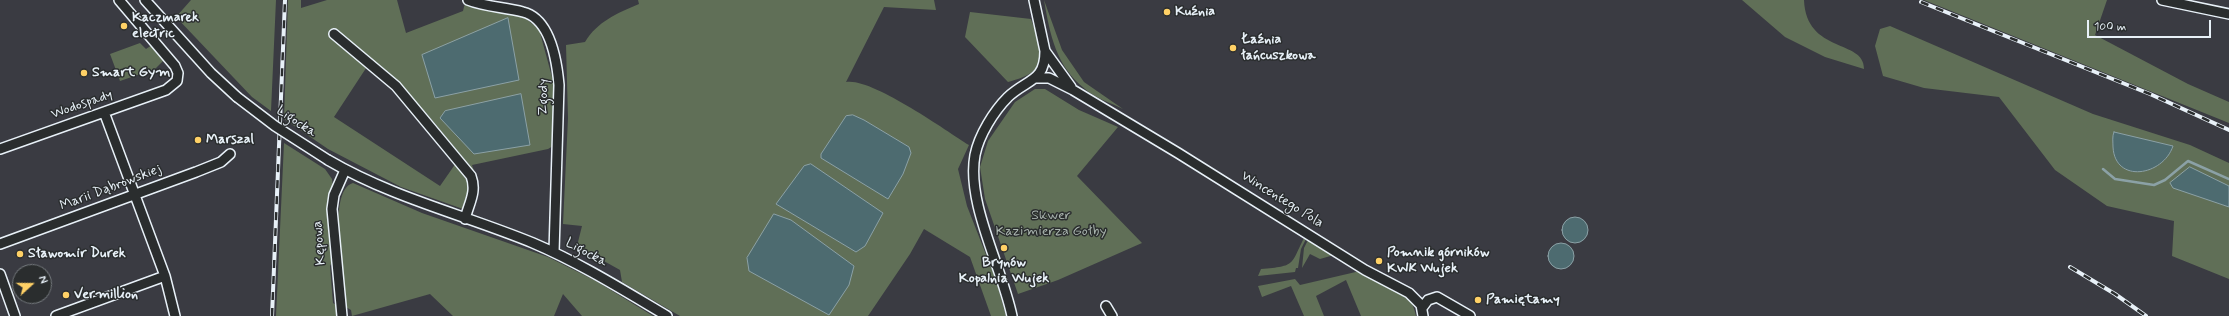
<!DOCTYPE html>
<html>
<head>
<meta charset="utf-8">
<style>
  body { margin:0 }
  #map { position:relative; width:2229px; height:316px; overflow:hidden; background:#3a3b42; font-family:Mynerve,sans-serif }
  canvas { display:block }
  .north { position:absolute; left:12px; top:264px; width:40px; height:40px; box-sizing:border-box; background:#2a2d2e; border:1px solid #767b7f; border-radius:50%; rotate:69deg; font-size:11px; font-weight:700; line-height:16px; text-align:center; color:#e8f1f8 }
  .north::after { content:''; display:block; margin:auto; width:14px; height:18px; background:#ffd166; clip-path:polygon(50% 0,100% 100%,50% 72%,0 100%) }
  .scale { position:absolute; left:2087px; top:20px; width:124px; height:18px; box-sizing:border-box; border:2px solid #e8f1f8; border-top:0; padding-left:5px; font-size:12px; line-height:14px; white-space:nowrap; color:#e8f1f8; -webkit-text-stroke:3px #2a2d2e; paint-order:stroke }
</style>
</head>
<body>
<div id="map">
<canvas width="2229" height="316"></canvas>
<div class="north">N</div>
<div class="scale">100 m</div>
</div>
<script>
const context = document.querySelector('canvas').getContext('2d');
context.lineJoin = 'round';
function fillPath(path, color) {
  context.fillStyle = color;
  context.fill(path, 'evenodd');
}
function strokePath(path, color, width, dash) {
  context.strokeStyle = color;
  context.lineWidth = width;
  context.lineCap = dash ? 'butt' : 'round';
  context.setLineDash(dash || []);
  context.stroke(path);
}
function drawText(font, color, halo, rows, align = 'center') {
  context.font = font + ' Mynerve,sans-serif';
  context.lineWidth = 3;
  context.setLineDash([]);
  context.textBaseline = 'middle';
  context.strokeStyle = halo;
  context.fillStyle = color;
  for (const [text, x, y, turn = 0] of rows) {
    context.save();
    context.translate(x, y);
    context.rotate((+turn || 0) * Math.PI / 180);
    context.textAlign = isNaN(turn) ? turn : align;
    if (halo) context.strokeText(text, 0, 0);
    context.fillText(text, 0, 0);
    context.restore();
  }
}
fillPath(new Path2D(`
  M 191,0 L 276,0 L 271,111 L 252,97 L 176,17 Z
  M 288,0 L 301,0 L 301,8 L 327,0 L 397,0 L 406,33 L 463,11 L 465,3 L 521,15 L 539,29 L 555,88 L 553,146 L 548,149 L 472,165 L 474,171 L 427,114 L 372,59 L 334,117 L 440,186 L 456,163 L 472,189 L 463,209 L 401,187 L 328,149 L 284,119 Z
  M 638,0 L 934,0 L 936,10 L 884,7 L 846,82 C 871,77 945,130 969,145 L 958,169 L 967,206 L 996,280 L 1006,316 L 991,316 L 970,257 L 924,229 L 910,254 L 868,316 L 680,316 L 622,282 L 620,270 L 577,246 L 582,226 L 563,224 L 568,118 L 566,45 L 585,42 C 597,22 617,13 639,4 Z
  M 1044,0 L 1062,50 L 1084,82 L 1123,109 C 1111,103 1095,98 1085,89 C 1056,66 1050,35 1044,0 Z
  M 1742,0 L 1804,0 C 1806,54 1865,39 1864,69 L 1825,57 L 1785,37 Z
  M 1924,0 L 2107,0 L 2095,35 L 2188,84 L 2229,102 L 2229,123 Z
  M 970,12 L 1031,19 C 1043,54 1052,71 1008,82 L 965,37 Z
  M 1890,26 L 2093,114 L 2190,145 L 2229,163 L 2229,279 L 2172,256 L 2174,221 L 2107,206 L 2055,170 L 1999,97 L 1924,88 L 1883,76 L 1875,46 L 1880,29 Z
  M 140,43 L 146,49 L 152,45 L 165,59 L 155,69 L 120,81 L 110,54 Z
  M 1035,89 L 1045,89 L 1079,110 L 1118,127 L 1077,176 L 1142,243 L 1058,280 L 1018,294 L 985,199 L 980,167 L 988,141 L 1015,102 Z
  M 284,143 L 325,169 L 332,179 L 333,188 L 328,210 L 328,221 L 332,262 L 330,266 L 333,303 L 337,306 L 340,316 L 276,316 Z
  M 353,183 L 422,213 L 548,257 L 596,281 L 653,316 L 582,316 L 563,294 L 554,316 L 453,316 L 430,294 L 352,316 L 351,310 L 346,307 C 344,285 326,190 353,183 Z
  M 1305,236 L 1307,237 L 1301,249 L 1298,268 L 1296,268 L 1295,272 L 1258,276 L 1261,269 C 1297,266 1290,265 1305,236 Z
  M 1309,238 L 1334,255 L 1320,259 L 1310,254 L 1302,268 L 1304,248 Z
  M 1360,271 L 1378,283 L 1380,280 C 1398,290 1412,294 1416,316 L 1361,316 L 1346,280 L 1316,296 L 1324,316 L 1304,316 L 1291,286 L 1262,297 L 1258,286 L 1295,279 L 1300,285 Z`), '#606f57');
const water = new Path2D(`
  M 508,18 L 519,80 L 435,98 L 422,55 Z
  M 521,94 L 530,145 L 474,154 L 440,118 L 445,111 Z
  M 853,115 L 864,120 L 909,147 L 911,153 L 903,174 L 888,199 L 821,158 L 821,154 L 846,116 Z
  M 2114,132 L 2173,146 C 2163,176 2115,184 2113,147 C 2113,142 2112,136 2114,132 Z
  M 811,164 L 883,213 L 865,246 L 856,252 L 776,204 L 804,166 Z
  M 2190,167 L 2229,186 L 2229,207 L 2173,188 L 2170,183 Z
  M 774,214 L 791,220 L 854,266 L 849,285 L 829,315 L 749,271 L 747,258 Z
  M1562 230a13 13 0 1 1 26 0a13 13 0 1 1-26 0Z
  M1548 256a13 13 0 1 1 26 0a13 13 0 1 1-26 0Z`);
fillPath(water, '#4d6b70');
strokePath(water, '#8ba1a6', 1);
strokePath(new Path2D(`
  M 2103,169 L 2115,179 L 2154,185 L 2165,180 L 2188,161 L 2229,179`), '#8ba1a6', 2.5);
const minor = new Path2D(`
  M 145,0 L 211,73 L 237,97
  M 468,0 C 485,7 505,7 523,12 C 551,19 557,62 559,85 L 554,252
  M 1034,0 L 1045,51 L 1071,87
  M 2162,0 L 2229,14
  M 334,34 L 396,86 L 471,176 C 477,192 469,203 465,219
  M 1036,78 L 1049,78 L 1073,90 L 1178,153 L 1365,270 L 1409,293 L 1421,305 L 1423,316
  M 104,112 L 165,276 L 175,316
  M 0,149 L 166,90 L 177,81 L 178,73 L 175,66 L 119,0
  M 328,160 C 393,198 465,215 533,243 C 580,263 623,290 667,316
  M 0,244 L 196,172 L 221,162 L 230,154
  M 0,274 L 15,316
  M 1106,306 L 1112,316
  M 1422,308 L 1428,300 L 1437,297 L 1470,316
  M 56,316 L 165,276
  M 342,316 L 332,209 L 334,195 L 345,170
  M 1012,316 C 1002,267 966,203 975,155 C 979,135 994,111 1008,97 C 1027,79 1045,82 1045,51`);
strokePath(minor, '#e8f1f8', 12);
strokePath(minor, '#2a2d2e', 9);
const rail = new Path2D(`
  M 1921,2 L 2150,94 L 2229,130
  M 2070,267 L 2115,294 L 2146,316
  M 272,316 L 285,0`);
strokePath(rail, '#e8f1f8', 4);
strokePath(rail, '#2a2d2e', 2.5, [8]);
const minorBridge = new Path2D(`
  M 237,97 L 275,126 L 328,160`);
strokePath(minorBridge, '#e8f1f8', 12, []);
strokePath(minorBridge, '#2a2d2e', 9);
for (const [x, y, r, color] of [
  [1167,12,4,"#ffd166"],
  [124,26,4,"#ffd166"],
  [1233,48,4,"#ffd166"],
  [84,73,4,"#ffd166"],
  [198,140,4,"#ffd166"],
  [1004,248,4,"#ffd166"],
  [20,254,4,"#ffd166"],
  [1379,261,4,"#ffd166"],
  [66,295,4,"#ffd166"],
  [1478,300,4,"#ffd166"]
]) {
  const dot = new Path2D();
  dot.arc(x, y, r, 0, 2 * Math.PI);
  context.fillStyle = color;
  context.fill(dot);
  strokePath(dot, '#2a2d2e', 1.5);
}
drawText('bold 14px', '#e8f1f8', '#2a2d2e', [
  ["Kuźnia",1175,12],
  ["Kaczmarek",132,18],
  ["electric",132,34],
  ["Łaźnia",1241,40],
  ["łańcuszkowa",1241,56],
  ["Smart Gym",92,73],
  ["Marszal",206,140],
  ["Pomnik górników",1387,253],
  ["KWK Wujek",1387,269],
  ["Sławomir Durek",28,254],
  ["Brynów",1004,263,"center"],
  ["Kopalnia Wujek",1004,279,"center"],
  ["Vermillion",74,295],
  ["Pamiętamy",1486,300]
], 'left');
drawText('14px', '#e8f1f8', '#2a2d2e', [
  ["Zgody",544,97,-90],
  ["Wodospady",82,105,-19],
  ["Ligocka",296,122,34],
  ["Marii Dąbrowskiej",111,188,-21],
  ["Wincentego Pola",1282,200,32],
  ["Kępowa",320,243,-95],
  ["Ligocka",586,253,28]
]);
drawText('14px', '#abb6b0', '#2a2d2e', [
  ["Skwer",1051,216],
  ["Kazimierza Gołby",1051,232]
]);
</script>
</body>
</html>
